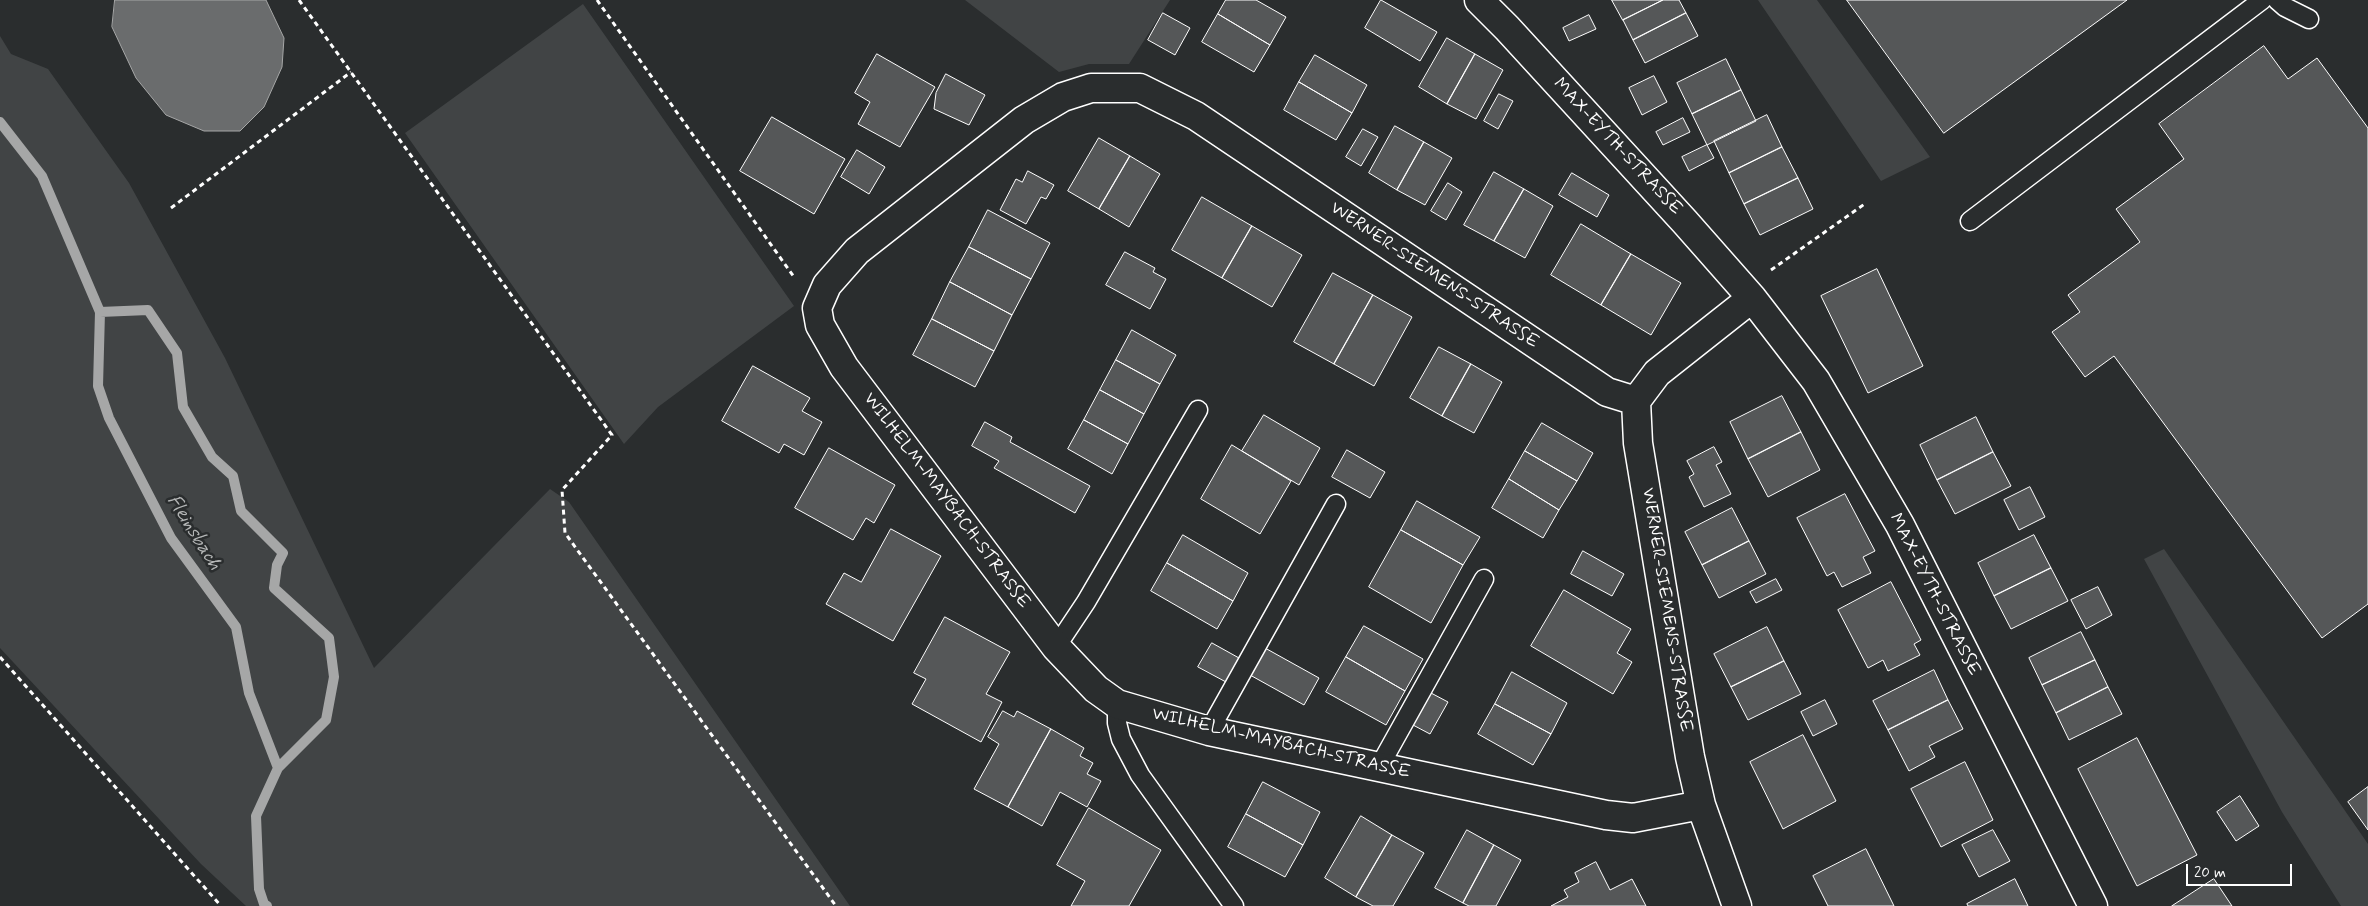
<!DOCTYPE html>
<html>
<head>
<meta charset="utf-8">
<style>
  body { margin:0 }
  #map { position:relative; width:2368px; height:906px; overflow:hidden; background:#2a2d2e; font-family:Mynerve,sans-serif }
  canvas { display:block }
  .scale { position:absolute; left:2186px; top:864px; width:106px; height:22px; box-sizing:border-box; border:2px solid #fff; border-top:0; padding-left:6px; font-size:15px; line-height:18px; white-space:nowrap; color:#fff; -webkit-text-stroke:4px #2a2d2e; paint-order:stroke }
</style>
</head>
<body>
<div id="map">
<canvas width="2368" height="906"></canvas>
<div class="scale">20 m</div>
</div>
<script>
const context = document.querySelector('canvas').getContext('2d');
context.lineJoin = 'round';
function fillPath(path, color) {
  context.fillStyle = color;
  context.fill(path, 'evenodd');
}
function strokePath(path, color, width, dash) {
  context.strokeStyle = color;
  context.lineWidth = width;
  context.lineCap = dash ? 'butt' : 'round';
  context.setLineDash(dash || []);
  context.stroke(path);
}
function drawText(font, color, halo, rows, align = 'center') {
  context.font = font + ' Mynerve,sans-serif';
  context.lineWidth = 5;
  context.setLineDash([]);
  context.textBaseline = 'middle';
  context.strokeStyle = halo;
  context.fillStyle = color;
  for (const [text, x, y, turn = 0] of rows) {
    context.save();
    context.translate(x, y);
    context.rotate((+turn || 0) * Math.PI / 180);
    context.textAlign = isNaN(turn) ? turn : align;
    if (halo) context.strokeText(text, 0, 0);
    context.fillText(text, 0, 0);
    context.restore();
  }
}
fillPath(new Path2D(`
  M 965,0 L 1170,0 L 1129,64 L 1089,64 L 1059,72 Z
  M 1758,0 L 1817,0 L 1930,157 L 1881,181 Z
  M 583,4 L 794,306 L 658,407 L 624,444 L 405,133 Z
  M 0,36 L 11,54 L 48,69 L 129,183 L 225,358 L 374,668 L 550,489 L 569,502 L 850,906 L 246,906 L 201,864 L 0,648 Z
  M 2164,549 L 2368,844 L 2368,906 L 2341,906 L 2282,812 L 2144,559 Z`), '#414445');
const water = new Path2D(`
  M 115,0 L 266,0 L 284,38 L 282,67 L 264,107 L 240,131 L 204,131 L 166,115 L 136,78 L 112,27 Z`);
fillPath(water, '#6a6c6d');
strokePath(water, '#a6a7a7', 1);
strokePath(new Path2D(`
  M 0,122 L 42,176 L 100,312 L 98,386 L 109,418 L 171,538 L 236,627 L 249,693 L 278,768 L 256,816 L 259,889 L 264,904 L 267,906
  M 100,312 L 148,310 L 177,353 L 183,407 L 212,457 L 233,476 L 241,511 L 283,553 L 277,565 L 274,588 L 329,638 L 334,677 L 326,720 L 278,768`), '#a6a7a7', 10);
const building = new Path2D(`
  M 1226,0 L 1256,0 L 1286,17 L 1270,45 L 1218,14 Z
  M 1381,0 L 1437,32 L 1420,61 L 1365,28 Z
  M 1612,0 L 1663,0 L 1623,20 Z
  M 1663,0 L 1679,0 L 1686,13 L 1633,40 L 1623,20 Z
  M 1847,0 L 2127,0 L 1944,133 Z
  M 1163,13 L 1190,28 L 1175,55 L 1148,40 Z
  M 1686,13 L 1698,36 L 1645,63 L 1633,40 Z
  M 1218,14 L 1270,45 L 1254,72 L 1202,42 Z
  M 1589,15 L 1596,29 L 1569,41 L 1563,28 Z
  M 1447,38 L 1475,54 L 1447,104 L 1419,87 Z
  M 2264,46 L 2288,79 L 2317,58 L 2368,128 L 2368,604 L 2322,638 L 2114,356 L 2085,377 L 2052,332 L 2080,312 L 2068,295 L 2140,242 L 2116,209 L 2184,159 L 2159,124 Z
  M 877,54 L 935,87 L 900,147 L 858,124 L 870,102 L 855,93 Z
  M 1475,54 L 1503,70 L 1476,119 L 1447,104 Z
  M 1315,55 L 1367,85 L 1352,113 L 1299,82 Z
  M 1726,59 L 1741,90 L 1692,114 L 1677,83 Z
  M 946,74 L 985,95 L 969,125 L 934,109 L 936,93 Z
  M 1654,76 L 1667,102 L 1642,115 L 1629,88 Z
  M 1299,82 L 1352,113 L 1336,140 L 1284,110 Z
  M 1741,90 L 1756,121 L 1707,145 L 1692,114 Z
  M 1499,94 L 1513,101 L 1498,129 L 1484,121 Z
  M 1767,115 L 1782,147 L 1729,173 L 1714,141 Z
  M 772,117 L 845,159 L 814,214 L 740,171 Z
  M 1683,118 L 1690,132 L 1663,145 L 1656,132 Z
  M 1395,126 L 1424,142 L 1397,190 L 1369,173 Z
  M 1363,129 L 1378,137 L 1361,166 L 1346,157 Z
  M 1099,138 L 1130,156 L 1099,209 L 1068,191 Z
  M 1424,142 L 1452,158 L 1425,205 L 1397,190 Z
  M 1707,145 L 1714,158 L 1689,171 L 1682,157 Z
  M 1782,147 L 1798,178 L 1744,204 L 1729,173 Z
  M 857,150 L 885,167 L 869,194 L 841,177 Z
  M 1130,156 L 1160,174 L 1129,227 L 1099,209 Z
  M 1028,171 L 1054,185 L 1046,199 L 1041,197 L 1026,224 L 1000,210 L 1016,179 L 1022,182 Z
  M 1494,172 L 1524,189 L 1494,241 L 1464,225 Z
  M 1572,173 L 1609,195 L 1597,217 L 1559,195 Z
  M 1798,178 L 1813,209 L 1760,235 L 1744,204 Z
  M 1448,183 L 1462,192 L 1446,220 L 1431,211 Z
  M 1524,189 L 1553,206 L 1525,258 L 1494,241 Z
  M 1202,197 L 1252,226 L 1222,278 L 1172,250 Z
  M 988,210 L 1050,243 L 1031,279 L 969,247 Z
  M 1581,224 L 1631,254 L 1601,305 L 1551,275 Z
  M 1252,226 L 1302,255 L 1272,307 L 1222,278 Z
  M 969,247 L 1031,279 L 1012,315 L 950,282 Z
  M 1125,252 L 1155,268 L 1153,272 L 1166,279 L 1150,309 L 1106,285 Z
  M 1631,254 L 1681,283 L 1651,335 L 1601,305 Z
  M 1877,269 L 1923,366 L 1868,393 L 1821,296 Z
  M 1333,273 L 1373,295 L 1334,364 L 1294,342 Z
  M 950,282 L 1012,315 L 994,351 L 932,319 Z
  M 1373,295 L 1412,317 L 1374,386 L 1334,364 Z
  M 932,319 L 994,351 L 975,387 L 913,355 Z
  M 1132,330 L 1176,355 L 1160,384 L 1116,360 Z
  M 1439,347 L 1471,364 L 1442,416 L 1410,398 Z
  M 1116,360 L 1160,384 L 1144,414 L 1100,390 Z
  M 1471,364 L 1502,382 L 1474,433 L 1442,416 Z
  M 753,366 L 810,398 L 802,411 L 822,422 L 804,455 L 784,444 L 779,453 L 722,421 Z
  M 1100,390 L 1144,414 L 1128,444 L 1084,420 Z
  M 1782,396 L 1801,432 L 1748,459 L 1730,422 Z
  M 1264,415 L 1320,448 L 1299,485 L 1242,451 Z
  M 1976,417 L 1993,452 L 1937,480 L 1920,445 Z
  M 1084,420 L 1128,444 L 1112,474 L 1068,449 Z
  M 985,422 L 1012,437 L 1010,442 L 1090,486 L 1075,513 L 994,468 L 999,461 L 972,446 Z
  M 1542,423 L 1593,453 L 1577,481 L 1525,451 Z
  M 1801,432 L 1820,470 L 1768,497 L 1748,459 Z
  M 1232,445 L 1291,481 L 1260,534 L 1201,499 Z
  M 1714,447 L 1722,462 L 1716,465 L 1731,494 L 1704,507 L 1689,477 L 1694,474 L 1687,461 Z
  M 829,448 L 895,485 L 874,523 L 866,518 L 853,540 L 795,508 Z
  M 1347,450 L 1385,472 L 1370,498 L 1332,477 Z
  M 1525,451 L 1577,481 L 1559,510 L 1509,479 Z
  M 1993,452 L 2011,486 L 1955,514 L 1937,480 Z
  M 1509,479 L 1559,510 L 1543,538 L 1492,508 Z
  M 2030,487 L 2045,517 L 2019,530 L 2004,500 Z
  M 1845,494 L 1875,551 L 1863,557 L 1871,573 L 1842,587 L 1834,572 L 1827,576 L 1797,518 Z
  M 1417,501 L 1480,537 L 1463,565 L 1401,530 Z
  M 1732,508 L 1749,541 L 1702,565 L 1685,532 Z
  M 891,529 L 941,556 L 893,641 L 826,604 L 844,573 L 861,582 Z
  M 1401,530 L 1463,565 L 1431,623 L 1369,587 Z
  M 1183,535 L 1248,573 L 1233,601 L 1167,563 Z
  M 2034,535 L 2051,568 L 1994,596 L 1978,563 Z
  M 1749,541 L 1766,574 L 1719,598 L 1702,565 Z
  M 1583,551 L 1624,574 L 1612,596 L 1571,574 Z
  M 1167,563 L 1233,601 L 1217,629 L 1151,591 Z
  M 2051,568 L 2068,601 L 2011,629 L 1994,596 Z
  M 1776,579 L 1782,590 L 1756,603 L 1750,592 Z
  M 1891,582 L 1921,640 L 1914,644 L 1920,655 L 1888,671 L 1883,660 L 1868,668 L 1838,610 Z
  M 2098,587 L 2112,615 L 2086,629 L 2071,600 Z
  M 1564,590 L 1631,629 L 1617,653 L 1632,662 L 1613,694 L 1531,646 Z
  M 945,617 L 1010,652 L 986,694 L 1002,702 L 981,742 L 912,704 L 926,679 L 914,673 Z
  M 1364,626 L 1423,659 L 1405,691 L 1346,657 Z
  M 1767,627 L 1784,661 L 1731,687 L 1714,654 Z
  M 2081,632 L 2095,660 L 2042,685 L 2029,658 Z
  M 1212,643 L 1239,658 L 1226,682 L 1198,667 Z
  M 1265,648 L 1319,678 L 1304,705 L 1250,675 Z
  M 1346,657 L 1405,691 L 1386,725 L 1326,692 Z
  M 2095,660 L 2108,687 L 2056,713 L 2042,685 Z
  M 1784,661 L 1801,694 L 1748,720 L 1731,687 Z
  M 1934,670 L 1948,700 L 1888,730 L 1873,701 Z
  M 1512,672 L 1567,703 L 1551,734 L 1495,704 Z
  M 2108,687 L 2122,714 L 2069,740 L 2056,713 Z
  M 1431,693 L 1448,702 L 1430,734 L 1413,725 Z
  M 1825,700 L 1837,724 L 1813,736 L 1801,712 Z
  M 1948,700 L 1963,729 L 1929,746 L 1935,757 L 1909,771 L 1888,730 Z
  M 1495,704 L 1551,734 L 1533,765 L 1478,734 Z
  M 1003,711 L 1014,717 L 1017,711 L 1051,729 L 1008,807 L 974,789 L 999,744 L 988,737 Z
  M 1051,729 L 1084,748 L 1080,756 L 1093,763 L 1087,774 L 1101,781 L 1087,807 L 1060,792 L 1042,826 L 1008,807 Z
  M 1803,735 L 1836,801 L 1783,829 L 1750,762 Z
  M 2137,738 L 2197,855 L 2137,886 L 2078,769 Z
  M 1965,762 L 1993,820 L 1941,847 L 1911,789 Z
  M 1263,782 L 1320,812 L 1303,845 L 1246,814 Z
  M 2368,787 L 2368,830 L 2348,802 Z
  M 2240,796 L 2259,826 L 2236,841 L 2217,812 Z
  M 1089,808 L 1161,850 L 1129,906 L 1071,906 L 1085,881 L 1057,865 Z
  M 1246,814 L 1303,845 L 1285,877 L 1228,847 Z
  M 1361,816 L 1392,835 L 1356,897 L 1325,878 Z
  M 1467,830 L 1494,845 L 1463,903 L 1435,888 Z
  M 1993,830 L 2010,861 L 1979,877 L 1962,845 Z
  M 1392,835 L 1424,853 L 1393,906 L 1373,906 L 1356,897 Z
  M 1494,845 L 1521,860 L 1496,906 L 1469,906 L 1463,903 Z
  M 1866,849 L 1894,906 L 1828,906 L 1813,876 Z
  M 1596,862 L 1610,890 L 1632,879 L 1646,906 L 1551,906 L 1568,897 L 1564,890 L 1579,882 L 1575,873 Z
  M 2015,879 L 2028,906 L 1968,906 L 1967,904 Z
  M 2214,879 L 2232,906 L 2172,906 Z`);
fillPath(building, '#555758');
strokePath(building, '#fff', 1);
const service = new Path2D(`
  M 2277,0 L 2285,7 L 2309,19
  M 1970,221 L 2262,0
  M 1056,647 L 1086,602 L 1198,410
  M 1117,704 L 1117,723 L 1121,739 L 1140,775 L 1234,906
  M 1209,731 L 1336,504
  M 1379,767 L 1484,579`);
const minor = new Path2D(`
  M 1479,0 L 1507,28 L 1685,222 L 1752,298 L 1816,381 L 1900,525 L 2093,906
  M 1636,401 L 1607,392 L 1196,116 L 1140,88 L 1091,88 L 1063,97 L 1024,120 L 857,251 L 827,285 L 817,308 L 820,325 L 844,367 L 1056,647 L 1096,689 L 1117,704 L 1209,731 L 1606,815 L 1633,818 L 1701,805
  M 1636,401 L 1638,443 L 1690,757 L 1701,805 L 1737,906
  M 1636,401 L 1657,373 L 1752,298`);
strokePath(service, '#fff', 21);
strokePath(minor, '#fff', 31);
strokePath(new Path2D(`
  M 299,0 L 612,435 L 562,490 L 565,533 L 836,906
  M 597,0 L 794,277
  M 171,208 L 351,72
  M 1771,270 L 1866,203
  M 0,657 L 221,906`), '#fff', 3, [5, 4]);
strokePath(service, '#2a2d2e', 18);
strokePath(minor, '#2a2d2e', 28);
drawText('18px', '#fff', '#2a2d2e', [
  ["MAX-EYTH-STRASSE",1617,147,47],
  ["WERNER-SIEMENS-STRASSE",1434,276,34],
  ["WILHELM-MAYBACH-STRASSE",946,501,53],
  ["MAX-EYTH-STRASSE",1934,595,63],
  ["WERNER-SIEMENS-STRASSE",1666,610,81],
  ["WILHELM-MAYBACH-STRASSE",1281,744,13]
]);
drawText('italic 19px', '#b4b6b6', '#2a2d2e', [
  ["Fleinsbach",193,533,58]
]);
</script>
</body>
</html>
